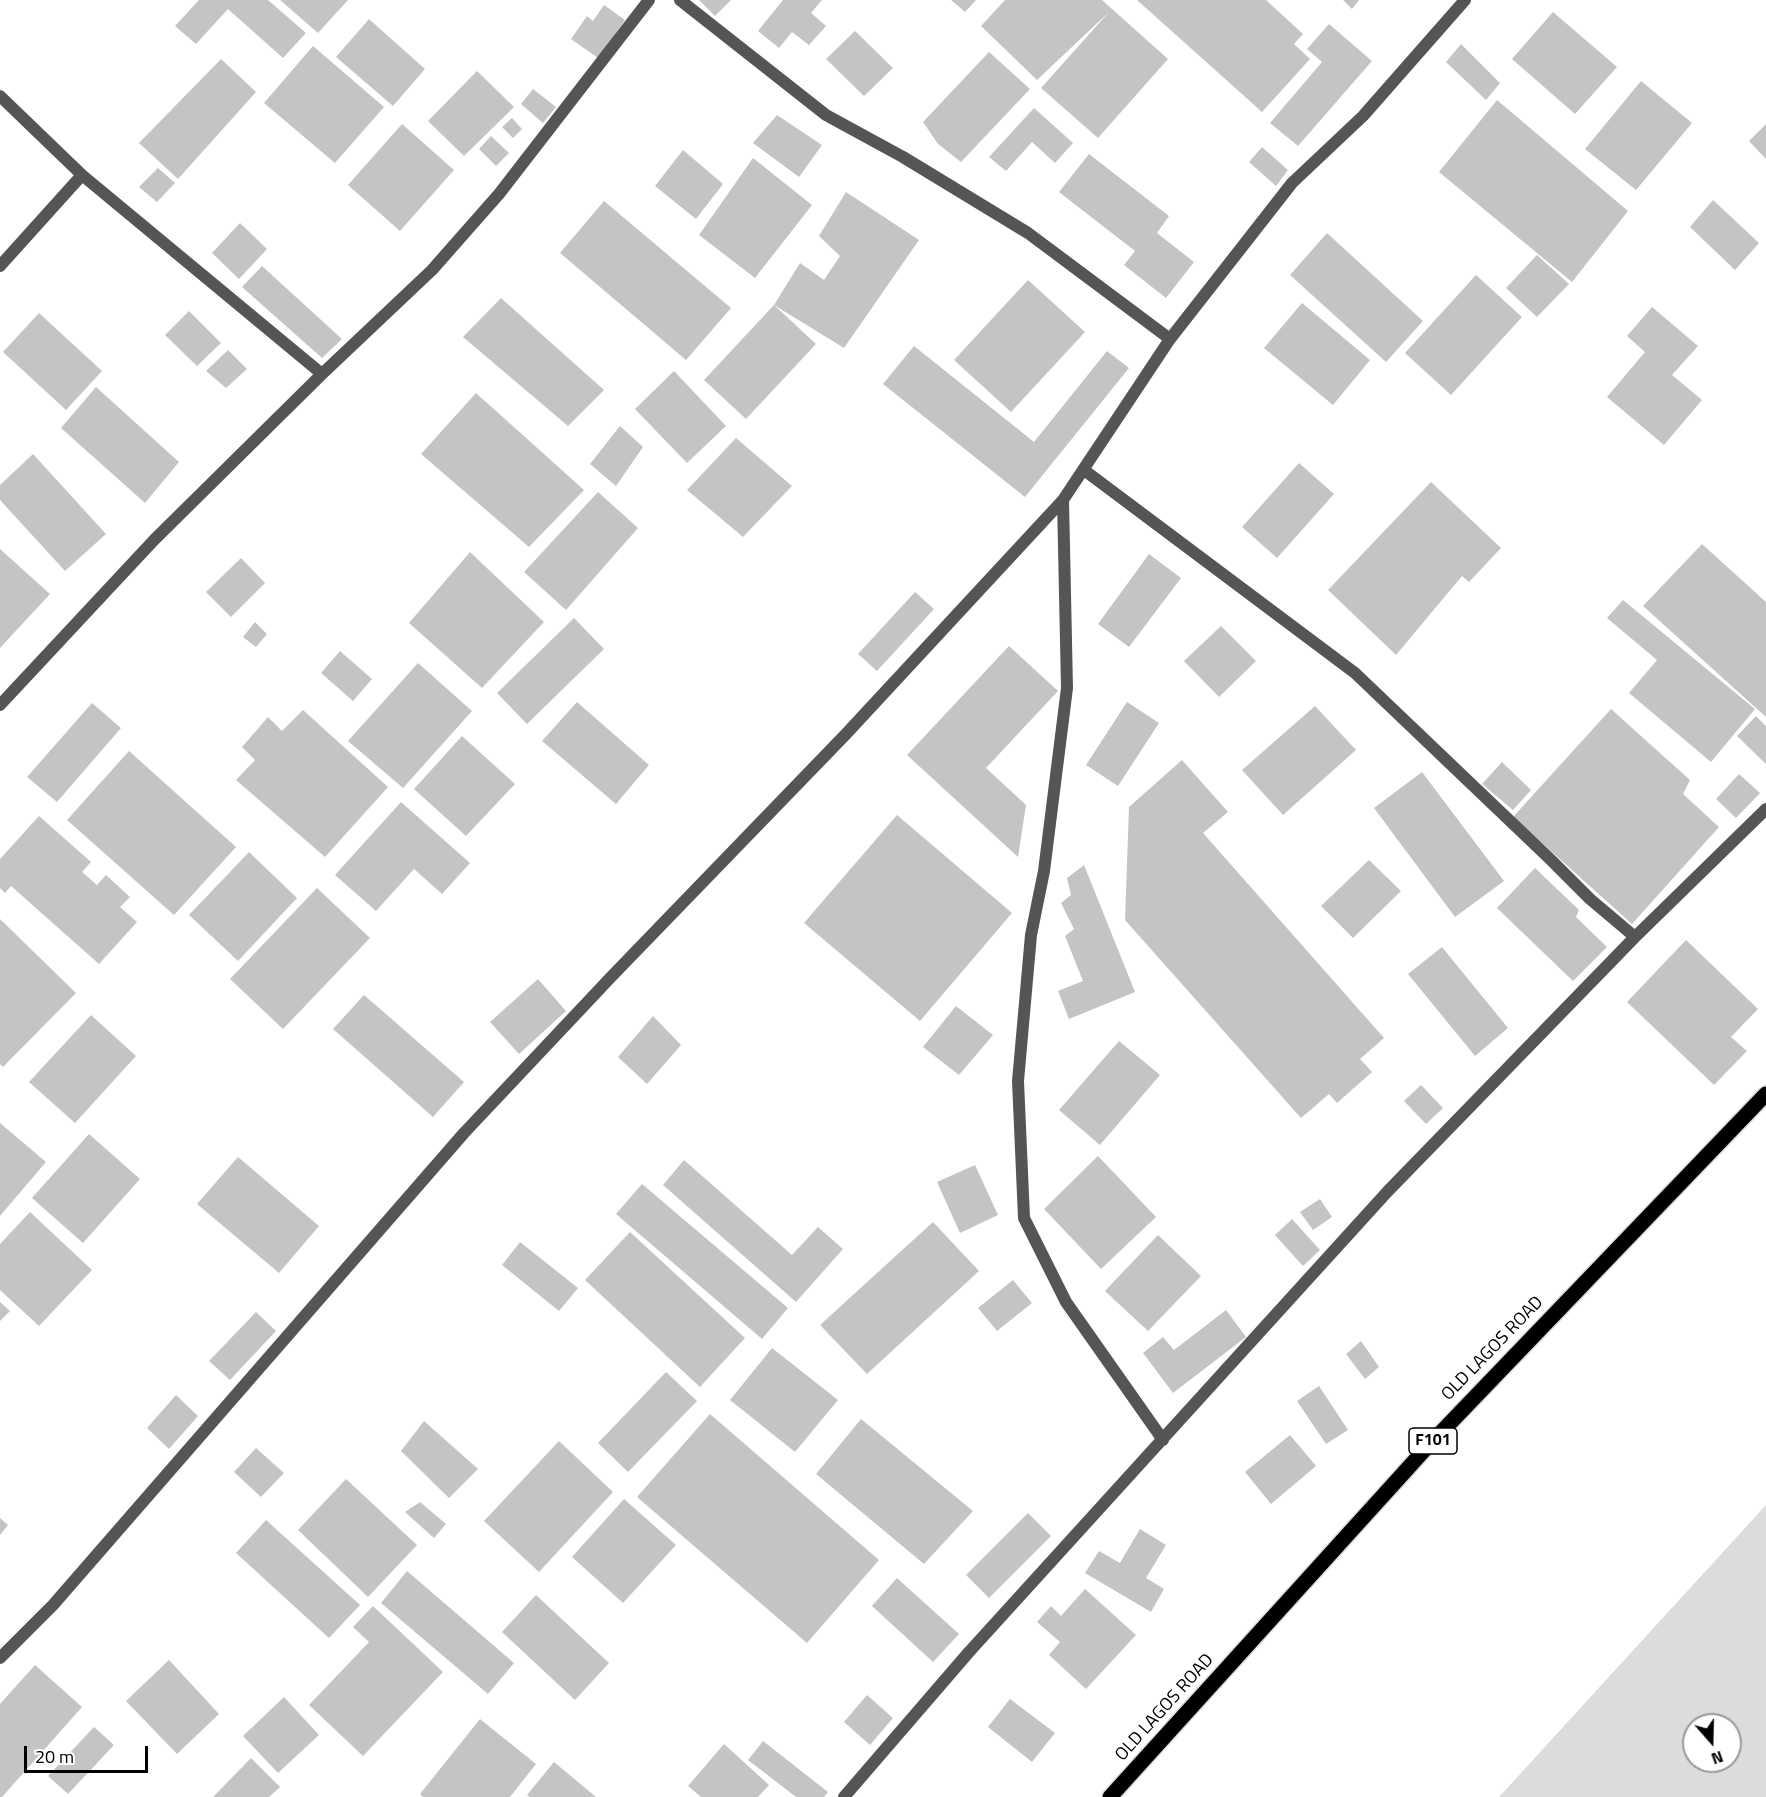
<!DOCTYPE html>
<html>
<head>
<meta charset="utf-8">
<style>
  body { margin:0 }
  #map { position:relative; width:1766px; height:1797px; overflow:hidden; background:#fff; font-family:"Titillium Web",sans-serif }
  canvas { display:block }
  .north { position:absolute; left:1682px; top:1713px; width:60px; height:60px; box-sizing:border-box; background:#fff; border:2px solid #999; border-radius:50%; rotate:160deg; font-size:16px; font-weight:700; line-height:24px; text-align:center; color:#000 }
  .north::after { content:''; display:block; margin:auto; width:21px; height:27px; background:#000; clip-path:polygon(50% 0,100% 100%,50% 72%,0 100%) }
  .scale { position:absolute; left:24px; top:1746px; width:124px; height:27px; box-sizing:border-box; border:3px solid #000; border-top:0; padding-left:8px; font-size:18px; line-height:21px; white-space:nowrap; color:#000; -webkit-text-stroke:4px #fff; paint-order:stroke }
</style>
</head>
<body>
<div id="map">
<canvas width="1766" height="1797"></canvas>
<div class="north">N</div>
<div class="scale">20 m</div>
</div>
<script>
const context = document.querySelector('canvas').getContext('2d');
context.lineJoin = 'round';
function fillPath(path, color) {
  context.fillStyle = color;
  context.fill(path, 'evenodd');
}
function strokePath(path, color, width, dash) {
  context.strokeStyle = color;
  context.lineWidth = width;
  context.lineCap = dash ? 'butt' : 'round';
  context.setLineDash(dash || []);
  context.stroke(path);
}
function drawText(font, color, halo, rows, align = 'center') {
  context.font = font + ' "Titillium Web",sans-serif';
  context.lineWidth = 4.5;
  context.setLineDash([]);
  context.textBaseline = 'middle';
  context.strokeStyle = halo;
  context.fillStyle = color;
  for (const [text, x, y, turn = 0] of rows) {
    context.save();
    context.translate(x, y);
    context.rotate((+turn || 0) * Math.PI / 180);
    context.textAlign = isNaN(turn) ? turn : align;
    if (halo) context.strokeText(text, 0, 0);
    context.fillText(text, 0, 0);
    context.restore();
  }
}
fillPath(new Path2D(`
  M 1766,1505 L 1766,1797 L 1499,1797 ZM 1694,1725 L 1730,1725 L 1730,1761 L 1694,1761 Z`), '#dcdcdc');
fillPath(new Path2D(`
  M 199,0 L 268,0 L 306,33 L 283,58 L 228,9 L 196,44 L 175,26 Z
  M 280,0 L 348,0 L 318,33 Z
  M 699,0 L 731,0 L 715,16 Z
  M 783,0 L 822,0 L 811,13 L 826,26 L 809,45 L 792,32 L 779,48 L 758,31 Z
  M 951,0 L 976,0 L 965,12 Z
  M 1005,0 L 1102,0 L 1168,59 L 1098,138 L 1041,88 L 1109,12 L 1037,80 L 981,26 Z
  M 1137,0 L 1266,0 L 1303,34 L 1294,44 L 1310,59 L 1262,112 Z
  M 1343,0 L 1359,0 L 1352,9 Z
  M 604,5 L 625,20 L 598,58 L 571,39 L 587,16 L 593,21 Z
  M 1553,12 L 1617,67 L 1575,114 L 1512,59 Z
  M 369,19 L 425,69 L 393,106 L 336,57 Z
  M 1329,24 L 1372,61 L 1298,146 L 1270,123 L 1322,62 L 1307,49 Z
  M 855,31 L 893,68 L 864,96 L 826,59 Z
  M 1461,44 L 1500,83 L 1486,100 L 1446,62 Z
  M 313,46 L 384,107 L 335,163 L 264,103 Z
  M 989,52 L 1030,89 L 961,162 L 938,144 L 923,122 Z
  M 221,59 L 256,92 L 178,179 L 139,143 Z
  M 477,71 L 514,107 L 464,156 L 428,121 Z
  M 1641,81 L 1692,123 L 1636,190 L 1585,149 Z
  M 533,89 L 556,107 L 543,123 L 521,104 Z
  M 1497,100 L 1628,211 L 1572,282 L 1439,172 Z
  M 1034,108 L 1073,143 L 1055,163 L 1032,142 L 1006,171 L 989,157 Z
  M 777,115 L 822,145 L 799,177 L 753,143 Z
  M 512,118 L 522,129 L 513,138 L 502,127 Z
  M 402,124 L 454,170 L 400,231 L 348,185 Z
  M 1766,124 L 1766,159 L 1749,141 Z
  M 491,136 L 509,153 L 496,166 L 479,149 Z
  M 1262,147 L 1288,170 L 1276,186 L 1249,162 Z
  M 683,150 L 723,184 L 696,219 L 655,186 Z
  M 1089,154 L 1169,216 L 1157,233 L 1194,262 L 1166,298 L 1124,265 L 1135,251 L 1059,192 Z
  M 753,158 L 812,205 L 755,278 L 699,235 Z
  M 158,168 L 175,183 L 157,202 L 139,187 Z
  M 846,192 L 919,240 L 844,348 L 774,305 L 800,263 L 824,280 L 840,256 L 819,236 Z
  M 1713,200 L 1759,243 L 1735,270 L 1690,227 Z
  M 604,201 L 731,308 L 686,360 L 560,253 Z
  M 240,223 L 267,249 L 239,279 L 212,253 Z
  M 1327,233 L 1423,321 L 1386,362 L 1290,275 Z
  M 1537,255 L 1569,284 L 1537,317 L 1506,288 Z
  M 262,266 L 342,339 L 322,358 L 242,287 Z
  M 1476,275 L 1522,317 L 1451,395 L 1405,353 Z
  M 1028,280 L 1085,332 L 1011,412 L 954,360 Z
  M 501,298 L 604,390 L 568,426 L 463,337 Z
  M 1302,303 L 1370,360 L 1333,405 L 1264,348 Z
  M 774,305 L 816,344 L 746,419 L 704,380 Z
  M 1652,307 L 1698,346 L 1672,375 L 1702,400 L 1664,445 L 1607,397 L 1645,352 L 1627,336 Z
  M 189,311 L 221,343 L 197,366 L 165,335 Z
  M 39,313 L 102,371 L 66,410 L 3,352 Z
  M 914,346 L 1034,442 L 1107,351 L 1129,368 L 1025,497 L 883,384 Z
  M 228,350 L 247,369 L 226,388 L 206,371 Z
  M 674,371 L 726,426 L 687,463 L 635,409 Z
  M 96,387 L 179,462 L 145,503 L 61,428 Z
  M 476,393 L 584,490 L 529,547 L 421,454 Z
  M 620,426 L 643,447 L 616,486 L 590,464 Z
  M 736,438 L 792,486 L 743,537 L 687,490 Z
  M 33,454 L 106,534 L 65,571 L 0,500 L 0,485 Z
  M 1299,463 L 1334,494 L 1277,558 L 1242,527 Z
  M 1431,482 L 1501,548 L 1469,582 L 1462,576 L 1396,655 L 1328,590 Z
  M 598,492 L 638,528 L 566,610 L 524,572 Z
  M 1702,544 L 1766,602 L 1766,717 L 1643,606 Z
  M 0,549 L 50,594 L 0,648 Z
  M 470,552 L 544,622 L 482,688 L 409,623 Z
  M 1149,554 L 1181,578 L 1129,647 L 1098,624 Z
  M 241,558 L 265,583 L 231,617 L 206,592 Z
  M 915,592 L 934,609 L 877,671 L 858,654 Z
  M 1623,600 L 1755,709 L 1711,762 L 1629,693 L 1657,660 L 1607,618 Z
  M 574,618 L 604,649 L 527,724 L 497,693 Z
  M 255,622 L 267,634 L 256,647 L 243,637 Z
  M 1221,626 L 1256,661 L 1219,697 L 1184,661 Z
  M 1009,646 L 1058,691 L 986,768 L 1026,805 L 1018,857 L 907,755 Z
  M 340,651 L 372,679 L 353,701 L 321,673 Z
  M 418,663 L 472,711 L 403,788 L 348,741 Z
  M 577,702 L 649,765 L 616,804 L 542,741 Z
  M 1127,702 L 1159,723 L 1118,786 L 1086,765 Z
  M 92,703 L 121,728 L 57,802 L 27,777 Z
  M 1315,706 L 1356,750 L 1283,815 L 1242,770 Z
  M 1611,709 L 1690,780 L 1683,794 L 1719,827 L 1632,924 L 1513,817 Z
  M 303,710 L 388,787 L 325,857 L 236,780 L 255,760 L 242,747 L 268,717 L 282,731 Z
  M 1756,716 L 1766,726 L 1766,764 L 1737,736 Z
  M 462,736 L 515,784 L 466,836 L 414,789 Z
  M 129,751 L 236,847 L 174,915 L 67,820 Z
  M 1182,760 L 1228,812 L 1203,833 L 1384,1038 L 1360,1059 L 1372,1072 L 1337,1103 L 1329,1094 L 1301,1118 L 1125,920 L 1129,807 Z
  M 1502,762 L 1531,790 L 1513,810 L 1482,784 Z
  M 1422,772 L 1504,881 L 1455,917 L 1374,808 Z
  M 1739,774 L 1760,793 L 1736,818 L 1716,799 Z
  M 401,802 L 470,863 L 442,894 L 414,869 L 376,911 L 335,875 Z
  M 897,815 L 1012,913 L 920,1021 L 804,923 Z
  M 39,816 L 91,862 L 82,872 L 97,885 L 106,875 L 130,897 L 120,907 L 137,922 L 99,964 L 11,886 L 5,893 L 0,888 L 0,859 Z
  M 249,852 L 297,898 L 238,961 L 189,915 Z
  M 1369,860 L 1401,891 L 1353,938 L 1321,906 Z
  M 1084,865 L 1135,992 L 1069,1019 L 1058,991 L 1083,981 L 1065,936 L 1074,929 L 1061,903 L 1071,895 L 1067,878 Z
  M 1535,868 L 1579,910 L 1576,917 L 1607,947 L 1573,981 L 1497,908 Z
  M 317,888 L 370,938 L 283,1029 L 230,979 Z
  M 0,919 L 76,993 L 3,1067 L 0,1064 Z
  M 1686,940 L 1758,1009 L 1731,1037 L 1747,1051 L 1714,1085 L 1627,1002 Z
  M 1442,947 L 1508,1028 L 1475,1056 L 1408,974 Z
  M 538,979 L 566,1011 L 519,1054 L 490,1022 Z
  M 364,995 L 464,1082 L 433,1117 L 333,1029 Z
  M 956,1006 L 993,1035 L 959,1075 L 923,1047 Z
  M 91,1015 L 136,1056 L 75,1123 L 29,1082 Z
  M 653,1016 L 681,1045 L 647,1084 L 618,1057 Z
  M 1119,1041 L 1160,1075 L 1100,1145 L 1059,1110 Z
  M 1421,1085 L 1443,1108 L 1426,1124 L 1404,1101 Z
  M 0,1123 L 46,1162 L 0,1216 Z
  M 89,1134 L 140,1179 L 83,1243 L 32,1198 Z
  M 1098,1156 L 1156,1217 L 1101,1269 L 1044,1209 Z
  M 238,1157 L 319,1226 L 279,1273 L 197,1204 Z
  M 684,1160 L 792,1255 L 818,1227 L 843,1249 L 796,1302 L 663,1185 Z
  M 975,1165 L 998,1215 L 960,1233 L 937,1182 Z
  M 642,1184 L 788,1308 L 762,1339 L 616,1214 Z
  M 1320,1199 L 1332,1217 L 1313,1230 L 1300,1212 Z
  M 30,1212 L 92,1270 L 39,1326 L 0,1290 L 0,1244 Z
  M 1292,1219 L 1320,1250 L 1303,1266 L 1275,1235 Z
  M 933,1222 L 979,1271 L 867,1374 L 820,1325 Z
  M 630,1232 L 745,1338 L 700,1387 L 585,1280 Z
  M 1158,1235 L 1201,1276 L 1148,1331 L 1105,1291 Z
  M 520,1242 L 578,1288 L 559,1311 L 502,1265 Z
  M 1013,1280 L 1032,1303 L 997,1331 L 978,1308 Z
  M 0,1302 L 10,1311 L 0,1321 Z
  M 1226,1310 L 1246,1337 L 1173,1393 L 1143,1353 L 1163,1337 L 1174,1350 Z
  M 256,1312 L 276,1331 L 230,1380 L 209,1361 Z
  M 1361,1341 L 1379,1367 L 1365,1379 L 1346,1354 Z
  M 772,1348 L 838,1400 L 795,1452 L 730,1400 Z
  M 666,1372 L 697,1401 L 628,1472 L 598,1443 Z
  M 1319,1386 L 1348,1430 L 1326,1444 L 1297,1401 Z
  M 176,1395 L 198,1416 L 169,1449 L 147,1428 Z
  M 710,1414 L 879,1560 L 807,1643 L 637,1497 Z
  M 861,1419 L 973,1511 L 924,1564 L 816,1474 Z
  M 424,1421 L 478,1469 L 449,1498 L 401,1451 Z
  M 1290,1435 L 1316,1466 L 1271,1504 L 1245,1472 Z
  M 559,1441 L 613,1492 L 539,1572 L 484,1521 Z
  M 256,1448 L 284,1473 L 261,1497 L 234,1472 Z
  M 346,1479 L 417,1545 L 368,1597 L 298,1530 Z
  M 624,1499 L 676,1545 L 623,1603 L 572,1557 Z
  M 420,1502 L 446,1524 L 434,1538 L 405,1512 Z
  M 1028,1513 L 1051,1536 L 989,1598 L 966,1575 Z
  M 0,1518 L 8,1525 L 0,1535 Z
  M 266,1520 L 360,1605 L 329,1638 L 236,1553 Z
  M 1140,1529 L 1166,1545 L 1146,1578 L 1164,1589 L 1151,1612 L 1085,1573 L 1099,1551 L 1120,1563 Z
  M 407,1571 L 514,1663 L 488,1694 L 381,1603 Z
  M 897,1578 L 959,1634 L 933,1662 L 872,1606 Z
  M 1085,1589 L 1136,1635 L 1086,1689 L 1049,1655 L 1060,1642 L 1037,1622 L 1051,1606 L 1061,1616 Z
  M 536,1595 L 609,1663 L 575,1700 L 502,1632 Z
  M 373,1606 L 443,1672 L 363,1756 L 309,1705 L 369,1642 L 353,1627 Z
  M 169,1660 L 219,1714 L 177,1754 L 126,1701 Z
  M 35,1665 L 82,1707 L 2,1797 L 0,1797 L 0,1704 Z
  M 867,1695 L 893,1718 L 870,1745 L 844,1722 Z
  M 284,1697 L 319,1735 L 278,1773 L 243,1736 Z
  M 1010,1699 L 1055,1733 L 1032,1762 L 988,1727 Z
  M 480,1719 L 536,1764 L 510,1797 L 423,1797 L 420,1794 Z
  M 94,1727 L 114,1745 L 68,1794 L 48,1776 Z
  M 763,1741 L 828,1792 L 824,1797 L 796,1797 L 748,1760 Z
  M 724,1744 L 769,1785 L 758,1797 L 701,1797 L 688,1786 Z
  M 251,1758 L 280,1787 L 269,1797 L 213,1797 Z
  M 554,1762 L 596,1797 L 530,1797 L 527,1795 Z`), '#c4c4c4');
const primary = new Path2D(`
  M 1110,1797 L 1428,1446 L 1766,1094`);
strokePath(primary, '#dbdbdb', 18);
strokePath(new Path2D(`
  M 680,0 L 826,115 L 903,157 L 1028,233 L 1170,339
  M 0,96 L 82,175 L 322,374
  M 0,266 L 82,175
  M 1084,470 L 1355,673 L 1551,860 L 1590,899 L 1635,937
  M 1063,500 L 1067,688 L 1044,871 L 1031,935 L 1018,1081 L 1024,1218 L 1066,1302 L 1163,1440
  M 0,705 L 154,540 L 322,374 L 432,270 L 499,194 L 649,0
  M 0,1658 L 53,1605 L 464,1133 L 611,977 L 846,734 L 1063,500 L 1170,339 L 1292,183 L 1363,116 L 1465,0
  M 844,1797 L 969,1652 L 1388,1191 L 1635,937 L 1766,809`), '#555', 12);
strokePath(primary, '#000', 15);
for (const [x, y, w] of [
  [1433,1441,48]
]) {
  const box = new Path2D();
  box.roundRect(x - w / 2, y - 13, w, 26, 4.5);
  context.fillStyle = '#fff';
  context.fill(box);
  strokePath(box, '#000', 1.5);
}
drawText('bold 16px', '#000', null, [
  ["F101",1433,1441]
]);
drawText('18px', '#000', '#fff', [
  ["OLD LAGOS ROAD",1493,1349,-46],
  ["OLD LAGOS ROAD",1165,1708,-48]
]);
</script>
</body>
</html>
